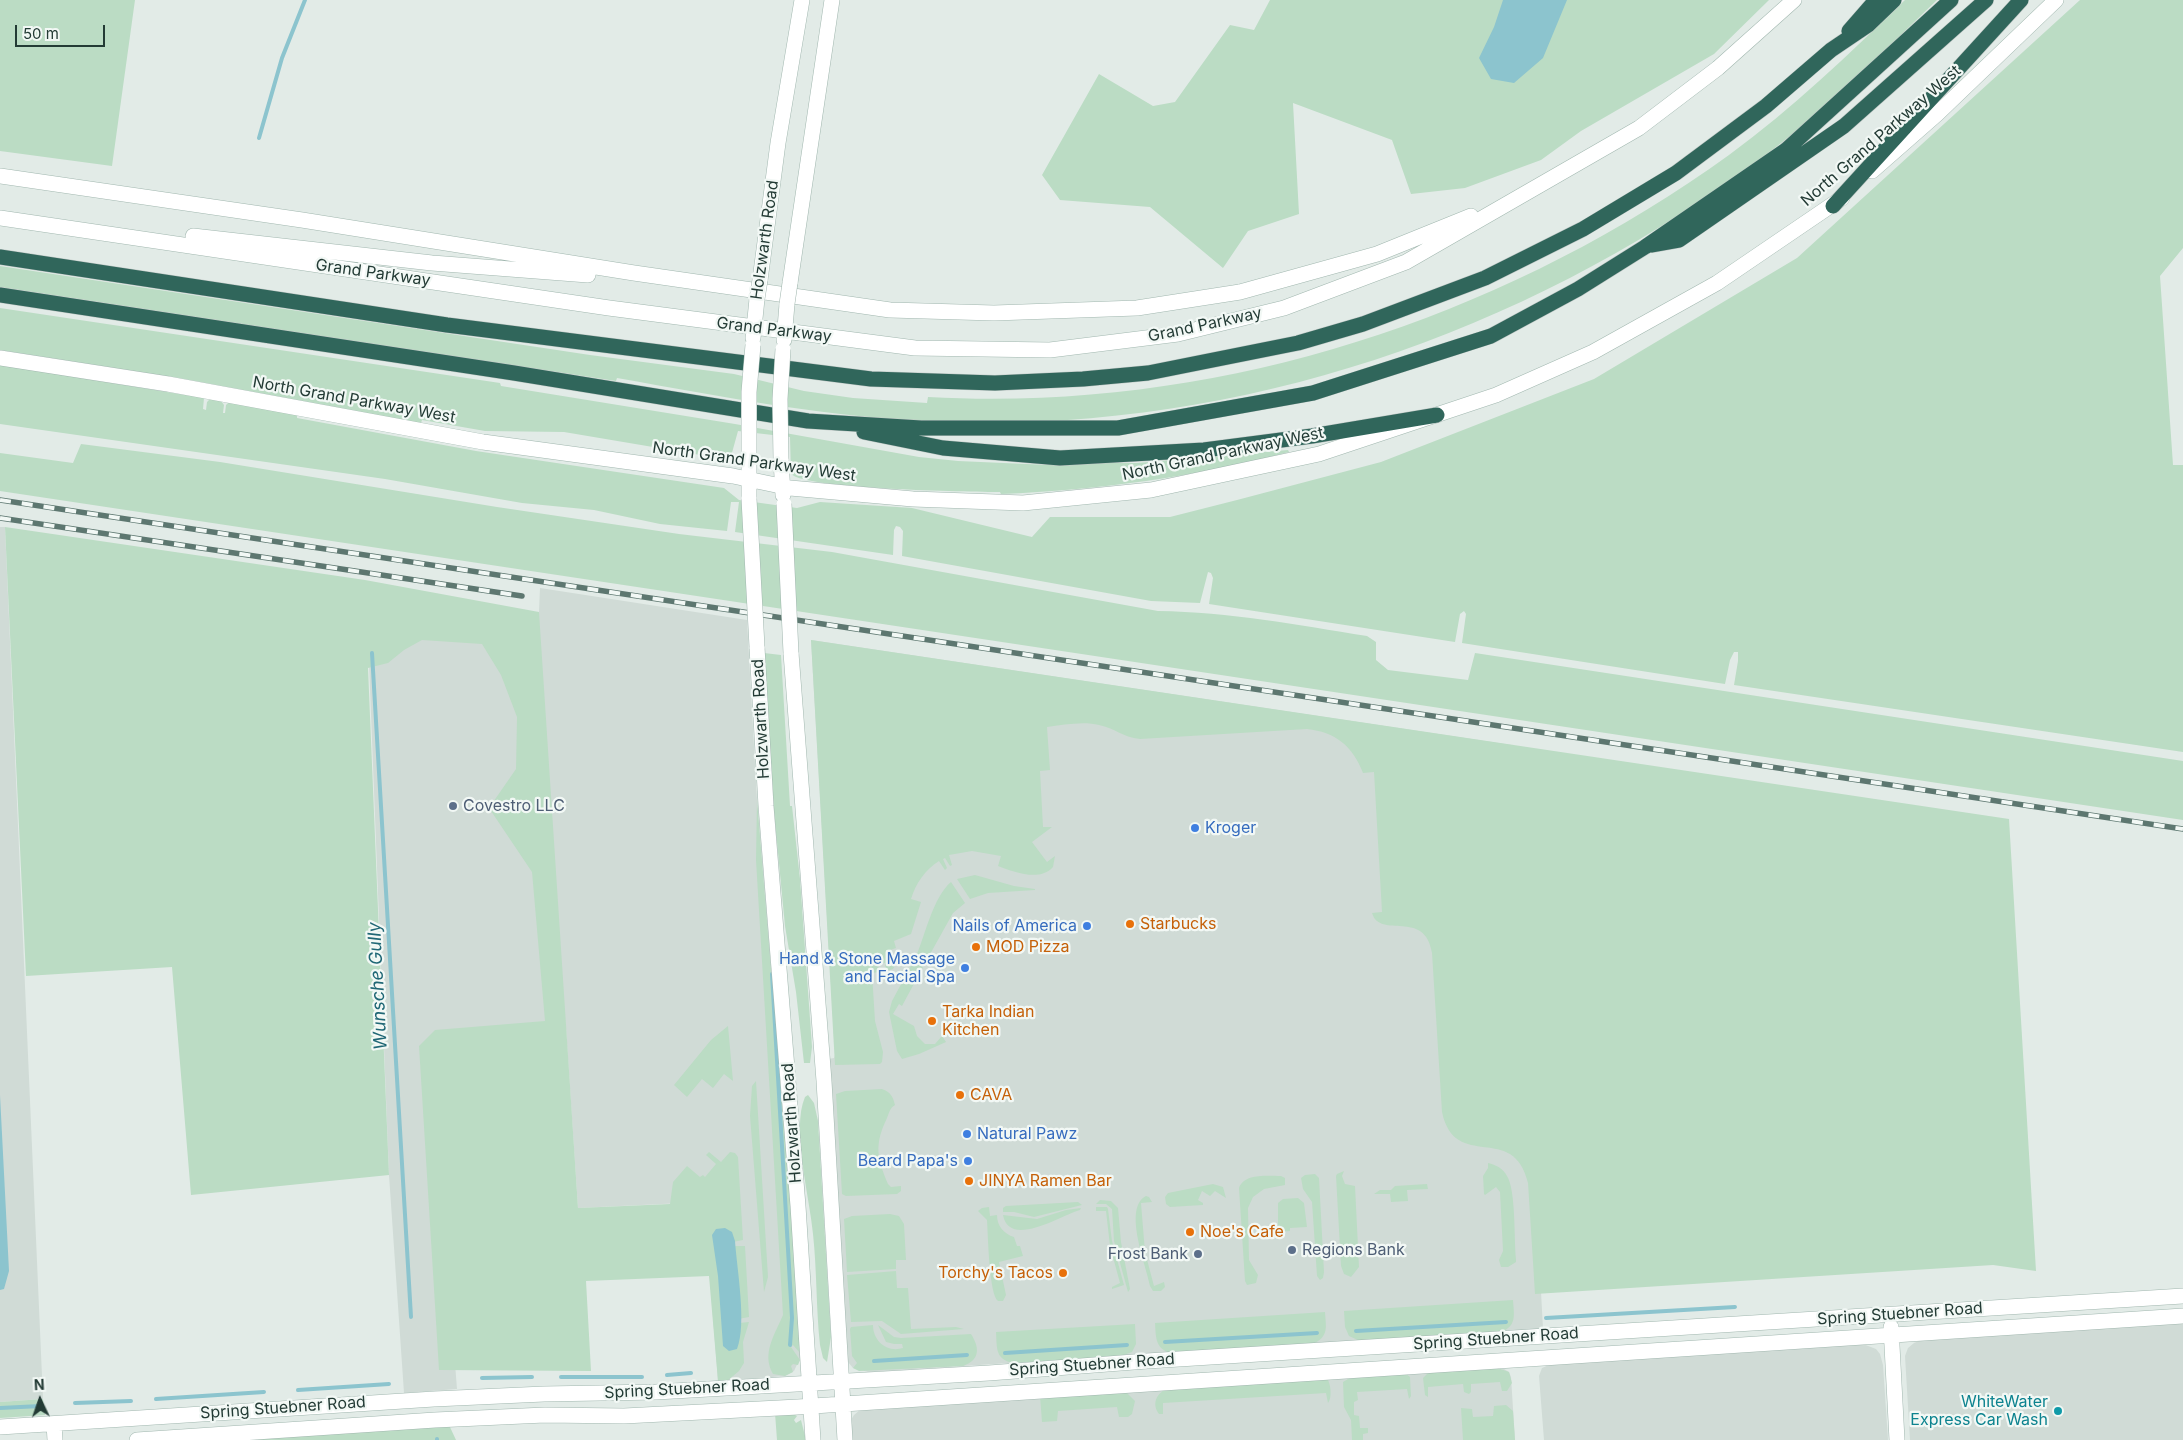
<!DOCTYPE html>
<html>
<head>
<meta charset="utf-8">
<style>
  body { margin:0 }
  #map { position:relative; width:2183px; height:1440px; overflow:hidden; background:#e2ebe7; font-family:Inter,sans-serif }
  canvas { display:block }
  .north { position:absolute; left:15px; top:1375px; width:50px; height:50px; -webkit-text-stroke:4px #f2f8f5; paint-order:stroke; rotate:357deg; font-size:14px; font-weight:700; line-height:20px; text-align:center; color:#233b35 }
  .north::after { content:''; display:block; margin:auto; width:18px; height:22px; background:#233b35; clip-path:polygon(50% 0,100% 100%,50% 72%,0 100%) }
  .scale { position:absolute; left:15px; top:25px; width:90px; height:22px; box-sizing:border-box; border:2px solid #233b35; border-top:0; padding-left:6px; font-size:15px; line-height:18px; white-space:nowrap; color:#233b35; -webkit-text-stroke:4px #f2f8f5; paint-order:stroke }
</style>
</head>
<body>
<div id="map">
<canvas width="2183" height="1440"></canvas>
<div class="north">N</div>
<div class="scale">50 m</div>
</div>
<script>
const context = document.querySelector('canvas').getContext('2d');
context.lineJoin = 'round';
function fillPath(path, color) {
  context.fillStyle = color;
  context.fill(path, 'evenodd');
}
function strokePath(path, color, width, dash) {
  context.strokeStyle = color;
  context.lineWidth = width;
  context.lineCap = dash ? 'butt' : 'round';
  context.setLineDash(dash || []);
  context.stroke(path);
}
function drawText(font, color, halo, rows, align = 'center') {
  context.font = font + ' Inter,sans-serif';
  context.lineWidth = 4.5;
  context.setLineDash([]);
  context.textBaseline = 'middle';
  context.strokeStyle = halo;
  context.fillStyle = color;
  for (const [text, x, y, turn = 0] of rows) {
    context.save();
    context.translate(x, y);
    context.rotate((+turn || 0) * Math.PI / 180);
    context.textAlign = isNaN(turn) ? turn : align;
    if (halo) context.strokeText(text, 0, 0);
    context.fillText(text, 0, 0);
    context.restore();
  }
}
fillPath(new Path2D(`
  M 0,527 L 5,527 L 43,1399 L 0,1402 Z
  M 540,588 L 747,620 L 757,800 L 792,1223 L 801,1356 L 794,1371 L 785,1376 L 718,1381 L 704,1202 L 578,1208 L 566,1029 L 430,1043 L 457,1389 L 404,1393 L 389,1175 L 368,637 L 539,612 Z
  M 811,640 L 1512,745 L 1543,1329 L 868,1372 L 853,1368 L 848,1362 L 828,1059 L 834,1058 L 835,1055 Z
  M 2183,1323 L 2183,1440 L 1910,1440 L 1905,1356 L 1908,1348 L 1914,1343 L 1921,1340 Z
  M 1863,1344 L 1876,1349 L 1880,1354 L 1883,1365 L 1888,1440 L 1544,1440 L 1539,1376 L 1542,1368 L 1553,1363 Z
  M 1504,1369 L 1509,1372 L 1511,1377 L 1515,1440 L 850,1440 L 849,1423 L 854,1415 L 860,1410 L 1386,1374 Z`), '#d0dbd6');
fillPath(new Path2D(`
  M 0,0 L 135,0 L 112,166 L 0,151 Z
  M 1270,0 L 1769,0 L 1714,54 L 1581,131 L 1541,160 L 1465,188 L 1411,194 L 1392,140 L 1293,103 L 1299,214 L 1248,231 L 1223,268 L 1150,207 L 1060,200 L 1042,175 L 1099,74 L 1153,106 L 1175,102 L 1230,25 L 1254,30 Z
  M 1905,0 L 1937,0 C 1883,52 1830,106 1771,151 C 1532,332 1241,433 940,422 C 831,418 724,397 617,378 L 616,381 L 0,287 L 0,266 L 590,355 L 734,374 L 804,391 L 853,398 L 927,403 L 928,397 C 1213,413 1499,321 1729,155 C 1792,109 1849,54 1905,0 Z
  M 2080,0 L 2183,0 L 2183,248 L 2160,276 L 2173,465 L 2183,465 L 2183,752 L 1734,685 L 1738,661 L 1738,652 L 1734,652 L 1730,660 L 1725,684 L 1462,643 L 1466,614 L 1464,611 L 1460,614 L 1455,642 L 1209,604 L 1213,578 L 1211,573 L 1208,572 L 1200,603 L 1151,601 L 902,556 L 903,531 L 900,527 L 896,526 L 894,530 L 893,555 L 735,532 L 739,502 L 731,502 L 727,531 L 660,524 L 594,510 L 522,503 L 385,479 L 0,424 L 0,365 L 204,398 L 203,409 L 206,410 L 207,402 L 210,399 L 221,401 L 224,405 L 223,413 L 225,413 L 226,405 L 229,402 L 297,415 L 297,418 L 476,451 L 724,488 L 739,500 L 797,508 L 820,502 L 912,508 L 1032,537 L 1050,517 L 1170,517 L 1237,500 L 1381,462 L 1594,379 L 1797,258 Z
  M 0,308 L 500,383 L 501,386 L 735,424 L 919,457 L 958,461 L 1049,465 L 1050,463 L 1137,463 L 1288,450 L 1289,452 C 1194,477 1099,490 1001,494 L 1000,492 C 970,492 806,489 791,474 L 790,437 L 738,431 L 730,460 L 564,432 L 485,431 L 422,420 L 421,423 L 179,378 L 0,350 Z
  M 81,444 L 220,462 L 497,507 L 679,534 L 832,552 L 1158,611 C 1230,612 1297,625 1367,636 L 1376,642 L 1376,660 L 1388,670 L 1468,680 L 1475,653 L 2183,761 L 2183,820 L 0,491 L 0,453 L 73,463 Z
  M 5,527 L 365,580 L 539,612 L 578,1208 L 670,1204 L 673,1182 L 687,1166 L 700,1177 L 703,1175 L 705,1177 L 716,1164 L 706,1155 L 709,1152 L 721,1162 L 730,1152 L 735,1153 L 738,1157 L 743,1240 L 733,1242 L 734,1246 L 745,1246 L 749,1317 L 738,1319 L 739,1323 L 749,1322 L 743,1342 L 744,1363 L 739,1371 L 727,1381 L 718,1381 L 709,1276 L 586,1281 L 591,1371 L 439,1370 L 419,1046 L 435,1030 L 545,1021 L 532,872 L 489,808 L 516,769 L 517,717 L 501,675 L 482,644 L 422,640 L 404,650 L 388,663 L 368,668 L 389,1175 L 191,1195 L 172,967 L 26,976 Z
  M 811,640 L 2009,819 L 2036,1271 L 1993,1265 L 1535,1294 L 1528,1183 C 1514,1121 1455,1173 1442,1112 L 1432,953 C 1425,908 1380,940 1372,913 L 1382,912 L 1374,772 L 1363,773 C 1353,746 1335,732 1307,729 L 1140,739 C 1122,737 1115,728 1099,725 C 1083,721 1063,725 1047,727 L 1050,770 L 1040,771 L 1043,827 L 1052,827 L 1032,842 L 1047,862 L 1055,856 L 1053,867 C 1040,882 1014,872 998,866 L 1001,856 L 972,851 L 949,855 L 952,865 L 950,866 L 945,858 L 943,859 L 947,868 L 945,870 L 939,861 C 925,870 916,883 911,899 L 921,902 L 911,934 L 894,941 L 896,948 L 887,951 L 892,965 L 896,964 L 893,969 L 886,971 L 885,963 L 878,963 L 879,972 L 872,973 L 875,1021 L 883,1052 L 882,1062 L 880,1064 L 835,1065 Z
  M 764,653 L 781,655 L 790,806 L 792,806 L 800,879 L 812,1047 L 810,1063 L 804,1063 L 796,992 L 785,926 L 774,811 Z
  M 757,800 L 792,1223 L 800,1353 L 793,1345 L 791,1347 L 800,1360 L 798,1365 L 793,1364 L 791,1366 L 793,1372 L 785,1376 L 773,1374 C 761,1354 775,1334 783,1315 L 756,860 Z
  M 975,875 L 1014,886 L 1035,889 L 1035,890 L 988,893 L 970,899 L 957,879 Z
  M 951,882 L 965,903 L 953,913 L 924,965 L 915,959 C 925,936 933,897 951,882 Z
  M 913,962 L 923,967 L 902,1006 L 899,1004 L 893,1014 L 914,1026 L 917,1036 L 925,1044 L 935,1044 L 942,1036 L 946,1042 L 919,1054 L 902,1059 L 897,1051 L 889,1012 L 892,1001 Z
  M 728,1026 L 733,1081 L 724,1074 L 713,1088 L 702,1079 L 687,1097 L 674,1085 L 711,1040 Z
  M 756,1081 L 768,1277 L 764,1292 L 750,1116 L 752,1086 Z
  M 882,1089 C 891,1092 893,1097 895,1105 C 890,1108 889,1113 887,1118 C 874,1145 877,1158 888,1184 L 891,1187 L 901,1186 L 901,1191 L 897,1194 L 846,1196 L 842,1194 L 836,1094 L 845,1091 Z
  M 808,1095 L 814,1103 L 818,1121 L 831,1337 L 827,1362 L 823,1358 L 820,1345 C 816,1308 817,1271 813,1234 C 810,1198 791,1129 805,1097 Z
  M 1488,1163 C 1496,1165 1503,1168 1507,1176 C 1516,1190 1514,1239 1516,1259 L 1516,1262 L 1508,1267 L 1501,1267 L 1499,1260 L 1503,1251 L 1500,1192 L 1496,1187 L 1485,1195 L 1484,1194 L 1483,1176 L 1488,1168 Z
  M 1344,1171 L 1342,1176 L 1345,1184 L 1355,1186 L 1359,1267 L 1351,1277 L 1344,1274 L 1341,1266 L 1336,1176 L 1337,1174 Z
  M 1315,1174 L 1319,1178 L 1324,1272 L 1323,1278 L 1320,1280 L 1317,1276 L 1312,1202 L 1303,1189 L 1301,1178 L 1305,1175 Z
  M 1281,1176 L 1285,1178 L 1285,1185 L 1264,1189 L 1253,1197 L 1248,1208 L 1249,1260 L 1258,1275 L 1256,1283 L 1247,1285 L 1245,1281 L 1239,1188 C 1244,1173 1268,1176 1281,1176 Z
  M 1213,1184 L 1223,1187 L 1226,1198 L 1215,1191 L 1210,1196 L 1202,1191 L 1198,1200 L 1203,1203 L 1203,1205 L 1170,1207 L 1166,1204 L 1165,1197 L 1168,1193 Z
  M 1427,1184 L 1428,1189 L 1407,1190 L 1408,1201 L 1391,1202 L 1390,1194 L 1374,1194 L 1380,1190 L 1391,1190 L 1395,1186 Z
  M 1146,1196 L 1149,1197 L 1152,1202 L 1141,1203 L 1145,1252 L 1154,1286 L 1164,1282 L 1165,1287 L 1161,1291 L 1153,1291 L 1150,1286 C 1147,1267 1122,1208 1146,1196 Z
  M 1298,1198 L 1304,1203 L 1307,1227 L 1290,1228 L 1290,1231 L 1278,1232 L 1278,1203 L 1283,1199 Z
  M 1100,1200 L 1111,1201 L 1118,1208 L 1121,1242 L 1130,1289 L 1128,1292 L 1114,1241 L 1112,1209 L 1106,1204 L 1096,1204 Z
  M 1078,1202 L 1082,1205 L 1034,1217 L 1014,1212 L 1003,1212 L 1003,1208 L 1006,1206 Z
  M 989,1207 L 990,1216 L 997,1215 C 997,1226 1004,1234 1014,1237 L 1017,1246 L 1020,1246 L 1023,1256 L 999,1262 L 1006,1295 L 1003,1301 L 998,1301 C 989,1295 988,1234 987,1220 L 978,1211 L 982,1208 Z
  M 1096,1207 L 1107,1207 L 1108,1209 L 1112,1241 L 1124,1285 L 1112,1289 L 1112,1287 L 1120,1283 L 1110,1246 L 1106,1211 L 1096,1211 Z
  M 1081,1208 L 1080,1210 C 1062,1215 1009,1249 1003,1215 L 1037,1219 L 1066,1210 Z
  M 890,1214 L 899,1216 L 904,1224 L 906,1260 L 896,1260 L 896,1269 L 847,1272 L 844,1219 L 852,1216 Z
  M 896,1271 L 897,1288 L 908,1288 L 911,1329 L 956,1327 L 964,1329 L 901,1334 L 882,1321 L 851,1322 L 847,1275 Z
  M 1513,1300 C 1514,1315 1517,1326 1501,1332 L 1360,1341 L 1349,1336 L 1345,1327 L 1344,1311 Z
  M 1325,1312 C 1326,1328 1329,1336 1313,1344 L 1170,1353 C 1155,1348 1156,1337 1155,1323 Z
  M 1135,1324 L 1136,1344 L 1132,1352 L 1121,1356 L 1013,1363 C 995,1359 997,1348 996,1332 Z
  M 873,1325 C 873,1341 887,1353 903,1348 L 902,1344 L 894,1344 L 886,1342 L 878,1325 L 894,1337 L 901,1338 L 971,1334 C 980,1348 980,1360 963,1366 L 859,1371 L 853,1368 L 857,1363 L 852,1356 L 850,1329 L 851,1327 Z
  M 1495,1367 L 1509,1372 L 1512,1383 L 1507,1391 L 1502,1391 L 1500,1382 L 1471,1384 L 1471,1392 L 1469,1394 L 1464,1392 L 1463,1384 L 1428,1387 L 1428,1397 L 1425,1395 L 1423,1378 L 1430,1371 Z
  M 1405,1373 L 1410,1377 L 1411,1396 L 1409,1399 L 1407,1389 L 1357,1392 L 1358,1400 L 1354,1402 L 1354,1415 L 1359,1416 L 1360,1428 L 1368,1428 L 1368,1433 L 1363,1434 L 1363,1440 L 1352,1440 L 1351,1420 L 1344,1407 L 1343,1382 L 1353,1376 Z
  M 1321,1378 L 1328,1380 C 1331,1386 1332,1398 1328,1403 L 1326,1393 L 1163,1403 L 1163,1414 L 1159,1414 C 1151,1403 1157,1393 1168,1388 Z
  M 1126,1392 L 1135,1401 L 1132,1414 L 1128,1417 L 1119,1417 L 1117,1407 L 1058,1411 L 1057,1421 L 1042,1422 L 1040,1396 Z
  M 43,1399 L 45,1415 L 0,1418 L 0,1402 Z
  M 1506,1405 L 1513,1411 L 1515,1440 L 1463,1440 L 1461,1408 L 1472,1409 L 1473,1417 L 1493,1416 L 1494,1406 Z
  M 775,1413 L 791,1413 L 797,1416 L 794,1420 L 796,1423 L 801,1420 L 806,1440 L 777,1440 Z
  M 449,1425 L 456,1440 L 257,1440 L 261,1437 Z`), '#bbdcc4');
fillPath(new Path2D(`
  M 1503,0 L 1567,0 L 1543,58 L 1514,83 L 1491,79 L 1479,58 L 1494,27 Z
  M 0,1095 L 9,1271 L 4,1289 L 0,1290 Z
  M 725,1228 L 732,1232 L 735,1241 C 737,1270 747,1324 737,1349 L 729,1351 L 723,1346 L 718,1276 L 712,1235 L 716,1229 Z`), '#8cc4ce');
strokePath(new Path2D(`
  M 259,138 L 282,58 L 305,0
  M 372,653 L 411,1317
  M 772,974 L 792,1318 L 790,1345
  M 1546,1318 L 1735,1307
  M 1356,1331 L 1506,1322
  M 1165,1342 L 1317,1333
  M 1005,1353 L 1127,1345
  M 874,1361 L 967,1355
  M 667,1375 L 691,1373
  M 561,1377 L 642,1377
  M 482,1378 L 532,1377
  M 298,1390 L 389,1384
  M 156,1399 L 264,1392
  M 75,1403 L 131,1401
  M 0,1408 L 41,1406
  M 437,1439 L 437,1440`), '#8cc4ce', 4);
const secondary = new Path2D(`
  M 1872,171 L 1937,114 L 2056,0
  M 0,176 L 302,220 L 634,273 L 890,310 L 994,313 L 1137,308 L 1240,292 L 1377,254 L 1471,216
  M 0,218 L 609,308 L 915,348 L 1050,350 L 1178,334 L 1284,308 L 1406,262 L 1639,128 L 1718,68 L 1794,0
  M 193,236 L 432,263 L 588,275
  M 760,280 L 778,143 L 802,0
  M 790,283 L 832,0
  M 753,338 L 757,299
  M 784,340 L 787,304
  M 0,358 L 168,384 L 483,442 L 733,476 L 790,488 L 913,499 L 1023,503 L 1151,490 L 1319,454 L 1496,395 L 1593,352 L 1717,283 L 1842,198
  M 749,454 L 749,499
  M 781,459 L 783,495
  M 757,647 L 766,806 L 798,1206 L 813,1440
  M 791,653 L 824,1081 L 845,1440
  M 1891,1327 L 1897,1440
  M 54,1424 L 55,1440
  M 0,1427 L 434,1399 L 544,1394 L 656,1392 L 989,1373 L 1147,1361 L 2183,1296
  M 137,1440 L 435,1420 L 545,1415 L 624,1416 L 798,1407 L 2183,1316`);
const highway = new Path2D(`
  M 1849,31 L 1876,0
  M 1833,206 L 2021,0
  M 1651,245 L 1679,240 L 1844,126 L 1986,0
  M 0,257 L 447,325 L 871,379 L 995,383 L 1083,379 L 1148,373 L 1298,343 L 1363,324 L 1485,278 L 1583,229 L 1676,173 L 1766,106 L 1831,50 L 1868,25 L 1894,0
  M 0,295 L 514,373 L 808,421 L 921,428 L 1118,428 L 1313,393 L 1491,336 L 1578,289 L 1645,247 L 1786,150 L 1951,0
  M 864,432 L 943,448 L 1060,458 L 1204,450 L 1312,436 L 1437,415`);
strokePath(secondary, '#a1b7af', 16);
strokePath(highway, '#c1c8c6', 16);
strokePath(secondary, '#fff', 15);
strokePath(highway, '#30665b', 15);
const rail = new Path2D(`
  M 0,500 L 2183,829
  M 0,518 L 522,596`);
strokePath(rail, '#5d7770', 5.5);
strokePath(rail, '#f2f8f5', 4, [11]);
const secondaryBridge = new Path2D(`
  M 757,299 L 760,280
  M 787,304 L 790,283
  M 749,454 L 749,392 L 753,345
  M 781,459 L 780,399 L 783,349
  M 749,499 L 757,647
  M 784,504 L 791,653`);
strokePath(secondaryBridge, '#a1b7af', 16, []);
strokePath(secondaryBridge, '#fff', 15);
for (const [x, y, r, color] of [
  [453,806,5,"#5c6f8a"],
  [1195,828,5,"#3f7fe0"],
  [1130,924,5,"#e8710a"],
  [1087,926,5,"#3f7fe0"],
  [976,947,5,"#e8710a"],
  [965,968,5,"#3f7fe0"],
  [932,1021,5,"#e8710a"],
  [960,1095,5,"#e8710a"],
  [967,1134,5,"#3f7fe0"],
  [968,1161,5,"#3f7fe0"],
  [969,1181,5,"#e8710a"],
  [1190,1232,5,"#e8710a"],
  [1292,1250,5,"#5c6f8a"],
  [1198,1254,5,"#5c6f8a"],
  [1063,1273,5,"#e8710a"],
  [2058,1411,5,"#0f9aa8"]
]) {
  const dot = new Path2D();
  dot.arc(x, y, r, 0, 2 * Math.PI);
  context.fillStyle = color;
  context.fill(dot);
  strokePath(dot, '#f2f8f5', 2);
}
drawText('16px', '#233b35', '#f2f8f5', [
  ["North Grand Parkway West",1881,136,-41],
  ["Holzwarth Road",765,240,-82],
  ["Grand Parkway",373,273,8],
  ["Grand Parkway",1205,325,-12],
  ["Grand Parkway",774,330,7],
  ["North Grand Parkway West",354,400,10],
  ["North Grand Parkway West",1223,454,-12],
  ["North Grand Parkway West",754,462,8],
  ["Holzwarth Road",761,719,-93],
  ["Holzwarth Road",792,1123,-94],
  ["Spring Stuebner Road",1900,1314,-4],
  ["Spring Stuebner Road",1496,1339,-4],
  ["Spring Stuebner Road",1092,1365,-4],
  ["Spring Stuebner Road",687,1389,-3],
  ["Spring Stuebner Road",283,1408,-4]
]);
drawText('16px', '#4e5e75', '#f2f8f5', [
  ["Covestro LLC",463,806],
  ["Regions Bank",1302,1250],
  ["Frost Bank",1188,1254,"right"]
], 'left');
drawText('16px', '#366cbe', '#f2f8f5', [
  ["Kroger",1205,828,"left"],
  ["Nails of America",1077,926],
  ["Hand & Stone Massage",955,959],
  ["and Facial Spa",955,977],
  ["Natural Pawz",977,1134,"left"],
  ["Beard Papa's",958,1161]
], 'right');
drawText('16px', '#c56008', '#f2f8f5', [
  ["Starbucks",1140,924],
  ["MOD Pizza",986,947],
  ["Tarka Indian",942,1012],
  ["Kitchen",942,1030],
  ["CAVA",970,1095],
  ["JINYA Ramen Bar",979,1181],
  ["Noe's Cafe",1200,1232],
  ["Torchy's Tacos",1053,1273,"right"]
], 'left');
drawText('16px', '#0d838f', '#f2f8f5', [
  ["WhiteWater",2048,1402],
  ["Express Car Wash",2048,1420]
], 'right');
drawText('italic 18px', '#1f6775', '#f2f8f5', [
  ["Wunsche Gully",378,986,-93]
]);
</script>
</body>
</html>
